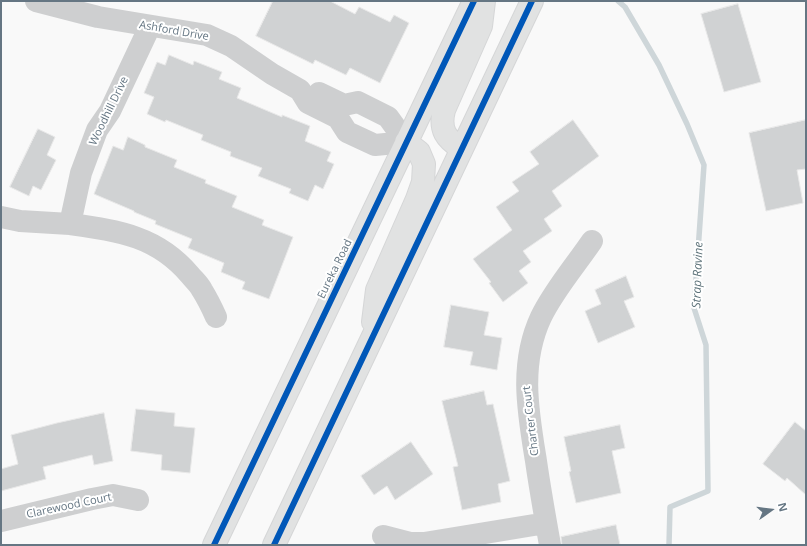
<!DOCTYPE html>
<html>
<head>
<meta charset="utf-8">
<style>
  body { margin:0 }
  #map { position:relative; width:807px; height:546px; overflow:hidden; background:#f9f9f9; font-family:"Open Sans",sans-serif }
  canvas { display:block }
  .frame { position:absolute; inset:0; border:2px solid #657683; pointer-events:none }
  .north { position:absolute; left:751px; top:490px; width:40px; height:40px; -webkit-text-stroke:3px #fff; paint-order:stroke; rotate:76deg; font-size:11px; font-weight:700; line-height:16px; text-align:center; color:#657683 }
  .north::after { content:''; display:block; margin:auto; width:14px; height:18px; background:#657683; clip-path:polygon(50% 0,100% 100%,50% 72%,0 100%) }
</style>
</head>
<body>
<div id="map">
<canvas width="807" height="546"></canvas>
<div class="frame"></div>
<div class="north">N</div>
</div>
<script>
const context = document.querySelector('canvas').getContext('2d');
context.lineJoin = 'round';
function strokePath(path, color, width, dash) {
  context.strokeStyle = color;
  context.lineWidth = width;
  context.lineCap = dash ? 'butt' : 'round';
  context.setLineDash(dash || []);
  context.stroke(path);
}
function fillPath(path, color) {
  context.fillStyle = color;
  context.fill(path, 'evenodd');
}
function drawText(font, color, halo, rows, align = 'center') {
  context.font = font + ' "Open Sans",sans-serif';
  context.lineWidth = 4;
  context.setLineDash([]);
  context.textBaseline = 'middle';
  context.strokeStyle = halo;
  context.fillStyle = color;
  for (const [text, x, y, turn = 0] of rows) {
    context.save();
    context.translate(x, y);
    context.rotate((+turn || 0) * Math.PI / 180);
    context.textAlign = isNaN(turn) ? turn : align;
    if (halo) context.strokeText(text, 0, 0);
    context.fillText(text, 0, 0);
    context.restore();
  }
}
strokePath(new Path2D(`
  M 618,1 L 625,7 L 659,65 L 687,124 L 704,165 L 694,308 L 706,345 L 708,491 L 670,507 L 669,545`), '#ced6d9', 5.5);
const building = new Path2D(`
  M 273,1 L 330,1 L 355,14 L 359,7 L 390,22 L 394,15 L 409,23 L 380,83 L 350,68 L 346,75 L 315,60 L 313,64 L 256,36 Z
  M 738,4 L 761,82 L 724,92 L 701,14 Z
  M 169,55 L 193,65 L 194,61 L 222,72 L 219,79 L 241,88 L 237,98 L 282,117 L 282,115 L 310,126 L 305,141 L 331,152 L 327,161 L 334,164 L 323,189 L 315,185 L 308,201 L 289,193 L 291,189 L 258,176 L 262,168 L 230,156 L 231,152 L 201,140 L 203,135 L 166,120 L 165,122 L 147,114 L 154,97 L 144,93 L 157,62 L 165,65 Z
  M 573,120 L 599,156 L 552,191 L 562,206 L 544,219 L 552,231 L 523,251 L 531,262 L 519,271 L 528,283 L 503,302 L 489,283 L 491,282 L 473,259 L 512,230 L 496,207 L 519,191 L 512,182 L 539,164 L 530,152 Z
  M 806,120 L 806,169 L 797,170 L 803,203 L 766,211 L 749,133 Z
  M 38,129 L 55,137 L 47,155 L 56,160 L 41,190 L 33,186 L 29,196 L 10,187 Z
  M 128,137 L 145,145 L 145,147 L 177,160 L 174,167 L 206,180 L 205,183 L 237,196 L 232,207 L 264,220 L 262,225 L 293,237 L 269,299 L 242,289 L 245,282 L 221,272 L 224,263 L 188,248 L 192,239 L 155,224 L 156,221 L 134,212 L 134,211 L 94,194 L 113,146 L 123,150 Z
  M 626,276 L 634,297 L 624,301 L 635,327 L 598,343 L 585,311 L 601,304 L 595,290 Z
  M 451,305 L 489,312 L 484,335 L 502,338 L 497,370 L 470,365 L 473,352 L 444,347 Z
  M 484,391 L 487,405 L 493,404 L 510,481 L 498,484 L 501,502 L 462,510 L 453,467 L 458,466 L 442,401 Z
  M 136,409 L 175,413 L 174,426 L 195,428 L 190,473 L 161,470 L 162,455 L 131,451 Z
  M 104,413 L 113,461 L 94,465 L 92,455 L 43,467 L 46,479 L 1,491 L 1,469 L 18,464 L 11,435 L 57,423 Z
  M 795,422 L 806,431 L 806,495 L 787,478 L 785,481 L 763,464 Z
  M 620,425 L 625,448 L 612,451 L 621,493 L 576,503 L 569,472 L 571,471 L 564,437 Z
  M 411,442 L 433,474 L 395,500 L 387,486 L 374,495 L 361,476 Z
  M 616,525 L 620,545 L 562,545 L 561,537 Z`);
fillPath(building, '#d0d2d3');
strokePath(building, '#e8e8e8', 1);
const major = new Path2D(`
  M 462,149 C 446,139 439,130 444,110 L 481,26 L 484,1
  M 373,322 L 377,290 L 417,199 L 423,182 L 424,164 L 419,152 L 406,142
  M 214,545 L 474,1
  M 274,545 L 532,1`);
strokePath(major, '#d5d6d7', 24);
strokePath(new Path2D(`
  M 36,1 L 98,17 L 207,35 L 231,46 L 272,74 L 300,90 L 308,103 L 338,118 L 347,132 L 375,145 L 406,142
  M 319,93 L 344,105 L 358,102 L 388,117 L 406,142
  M 1,217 L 20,221 L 70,224 L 81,173 L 97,130 L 110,111 L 150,26
  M 70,224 C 119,231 157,236 190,275 C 194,280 199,284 202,290 C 207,298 212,308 216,317
  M 1,521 L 92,499 L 113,495 L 138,500
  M 383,536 L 410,543 L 424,543 L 546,523
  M 550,545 C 545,517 540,489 536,461 C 528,412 519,364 541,317 C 554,290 575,266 592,241`), '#cecfd0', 22);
strokePath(major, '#e1e2e2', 22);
strokePath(new Path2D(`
  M 214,545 L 474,1
  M 274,545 L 532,1`), '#0057b8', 6);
drawText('11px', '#657683', '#fff', [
  ["Ashford Drive",174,31,10],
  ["Woodhill Drive",109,111,-64],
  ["Eureka Road",335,269,-64],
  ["Charter Court",531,421,-97],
  ["Clarewood Court",69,506,-12]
]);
drawText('italic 12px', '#60757c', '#fff', [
  ["Strap Ravine",698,275,-88]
]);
</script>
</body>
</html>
